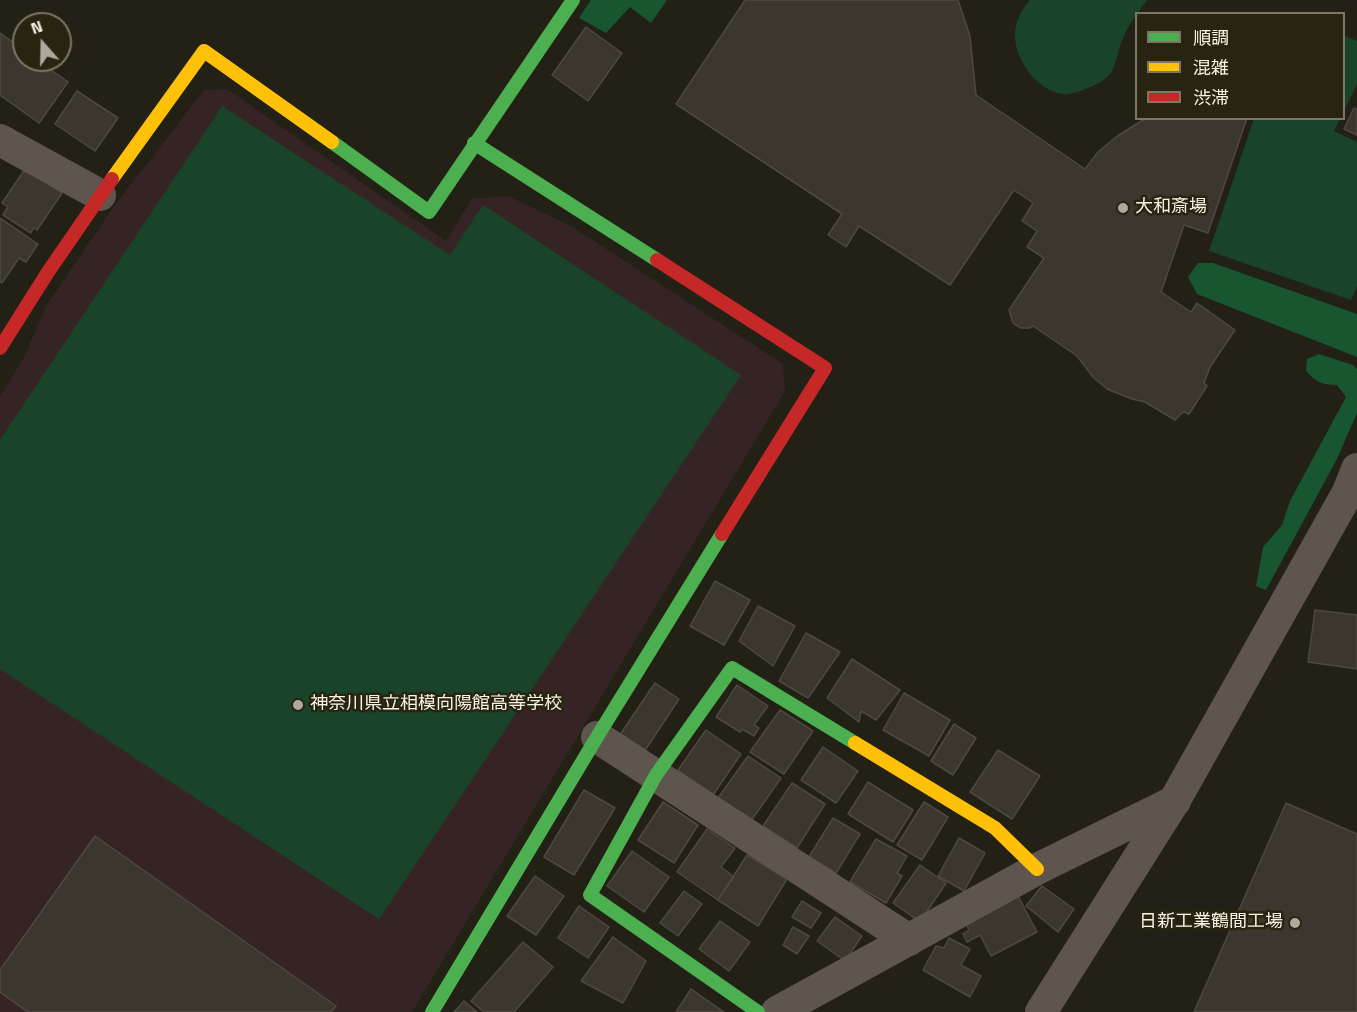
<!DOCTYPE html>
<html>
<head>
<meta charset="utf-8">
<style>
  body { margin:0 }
  #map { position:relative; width:1357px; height:1012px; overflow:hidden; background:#232016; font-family:"Titillium Web","Noto Sans JP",sans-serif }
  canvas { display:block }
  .legend { position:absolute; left:1135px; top:12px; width:210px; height:108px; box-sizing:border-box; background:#292410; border:2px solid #7b7766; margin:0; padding:8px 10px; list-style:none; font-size:18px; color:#f6f3e7 }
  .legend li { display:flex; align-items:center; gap:12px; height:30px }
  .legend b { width:30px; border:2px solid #7b7766 }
  .north { position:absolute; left:12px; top:12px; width:60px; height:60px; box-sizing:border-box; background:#292410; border:2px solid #7b7766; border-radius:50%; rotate:340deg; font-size:16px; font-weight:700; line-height:24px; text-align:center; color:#f6f3e7 }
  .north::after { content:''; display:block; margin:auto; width:21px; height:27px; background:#aca99e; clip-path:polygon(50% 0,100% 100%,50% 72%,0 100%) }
</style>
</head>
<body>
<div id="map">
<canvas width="1357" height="1012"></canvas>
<ul class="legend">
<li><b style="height:8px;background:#4caf50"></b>順調</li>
<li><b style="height:8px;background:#ffc107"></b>混雑</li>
<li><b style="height:8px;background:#c62828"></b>渋滞</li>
</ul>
<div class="north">N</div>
</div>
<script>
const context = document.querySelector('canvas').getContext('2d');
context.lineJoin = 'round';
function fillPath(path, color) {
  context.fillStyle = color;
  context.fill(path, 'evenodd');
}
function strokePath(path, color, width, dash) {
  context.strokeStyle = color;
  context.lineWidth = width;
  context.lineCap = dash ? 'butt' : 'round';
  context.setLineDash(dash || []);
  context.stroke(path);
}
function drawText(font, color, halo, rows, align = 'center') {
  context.font = font + ' "Titillium Web","Noto Sans JP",sans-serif';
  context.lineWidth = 5;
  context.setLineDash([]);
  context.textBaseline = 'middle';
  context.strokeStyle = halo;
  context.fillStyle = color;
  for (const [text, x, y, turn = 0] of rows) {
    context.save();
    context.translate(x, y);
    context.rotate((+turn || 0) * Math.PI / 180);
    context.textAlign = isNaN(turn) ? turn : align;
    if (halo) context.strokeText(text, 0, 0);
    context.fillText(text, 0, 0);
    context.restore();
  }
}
fillPath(new Path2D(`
  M 227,89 L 446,241 L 472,199 L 508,196 L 571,226 L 783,364 L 785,391 L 412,1012 L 0,1012 L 0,397 L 25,356 L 45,308 L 112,209 L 204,90 Z`), '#362425');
fillPath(new Path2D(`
  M 1030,0 L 1147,0 C 1138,12 1129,24 1123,38 C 1117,51 1117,70 1105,79 C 1096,86 1072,96 1062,94 C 1037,90 1016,61 1015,37 C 1014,24 1021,10 1030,0 Z
  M 1344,35 L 1357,41 L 1357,84 L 1344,111 Z
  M 222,106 L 450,255 L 483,205 L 741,375 L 379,919 L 0,669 L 0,440 Z
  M 1254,119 L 1340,119 L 1334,131 L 1357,142 L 1357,286 L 1351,300 L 1209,251 Z`), '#194429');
fillPath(new Path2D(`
  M 591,0 L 667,0 L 651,23 L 630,7 L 606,33 L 579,18 Z
  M 1198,263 L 1213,263 L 1357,314 L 1357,357 L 1197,294 L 1188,277 Z
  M 1319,354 L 1353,365 L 1357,369 L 1357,413 L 1337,459 L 1266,590 L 1256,586 L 1263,547 L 1282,525 L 1290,501 L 1346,397 L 1337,385 C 1322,385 1316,382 1306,371 L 1307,359 Z`), '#185632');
const building = new Path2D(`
  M 745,0 L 958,0 L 970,36 L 976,95 L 1085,169 L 1098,152 L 1116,137 L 1146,118 L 1247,118 L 1208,233 L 1184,225 L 1161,292 L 1191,312 L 1197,303 L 1235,330 L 1210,367 L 1204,383 L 1207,386 L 1189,414 L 1183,412 L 1175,420 L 1145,402 L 1132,399 L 1107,389 L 1093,377 L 1077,356 L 1033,326 L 1029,328 L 1020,328 L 1013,323 L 1009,310 L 1044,258 L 1027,247 L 1037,231 L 1022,221 L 1033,203 L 1014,190 L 950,285 L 859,226 L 846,247 L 828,235 L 842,214 L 676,104 Z
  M 586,27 L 622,53 L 588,101 L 552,75 Z
  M 0,33 L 24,50 L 24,60 L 37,60 L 68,82 L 39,123 L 0,95 Z
  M 77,91 L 118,118 L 95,151 L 55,124 Z
  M 1354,108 L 1357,109 L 1357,135 L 1344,129 Z
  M 25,169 L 62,193 L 37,230 L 33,228 L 31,233 L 3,215 L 8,207 L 2,203 Z
  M 0,218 L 38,244 L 26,262 L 19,258 L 2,283 L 0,282 Z
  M 715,581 L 750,600 L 724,645 L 690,626 Z
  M 758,606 L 795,626 L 773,666 L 739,641 Z
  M 1315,610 L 1357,615 L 1357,669 L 1308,662 Z
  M 806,633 L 840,652 L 808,698 L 779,681 Z
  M 852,659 L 900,690 L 876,720 L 861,711 L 859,722 L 827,698 Z
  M 655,683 L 679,699 L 644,752 L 619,736 Z
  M 737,685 L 768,706 L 754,725 L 759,728 L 754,736 L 742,729 L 740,732 L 716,717 Z
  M 904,693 L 950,720 L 929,756 L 883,730 Z
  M 780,710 L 813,731 L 784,774 L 750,752 Z
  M 954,724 L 976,738 L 953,775 L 931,761 Z
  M 706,730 L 741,754 L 713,795 L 678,770 Z
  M 823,747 L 858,771 L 836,803 L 801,780 Z
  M 998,750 L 1040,776 L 1012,819 L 970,792 Z
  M 748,756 L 781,778 L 751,821 L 718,798 Z
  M 868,782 L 913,810 L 893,842 L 848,814 Z
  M 792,783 L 825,804 L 797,848 L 763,826 Z
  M 584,790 L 615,808 L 574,875 L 544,857 Z
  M 663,802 L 698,825 L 674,863 L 638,840 Z
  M 924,802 L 948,817 L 922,860 L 897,845 Z
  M 1286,803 L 1357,834 L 1357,1012 L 1194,1012 Z
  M 833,818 L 860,834 L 836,873 L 809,857 Z
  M 707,829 L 735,848 L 721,867 L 734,877 L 718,900 L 677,872 Z
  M 95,836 L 336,1006 L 331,1012 L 28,1012 L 0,992 L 0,970 Z
  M 959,838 L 985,853 L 964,891 L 938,876 Z
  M 876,839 L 907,856 L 897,873 L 902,876 L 886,903 L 850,882 Z
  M 632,851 L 669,877 L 644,912 L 607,886 Z
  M 747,855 L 787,879 L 758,926 L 718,900 Z
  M 920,865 L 946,883 L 920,922 L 893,903 Z
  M 535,876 L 564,896 L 536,935 L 507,916 Z
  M 1042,886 L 1074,909 L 1058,932 L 1026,906 Z
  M 684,891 L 702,904 L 678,936 L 660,923 Z
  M 1018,896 L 1037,932 L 991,956 L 980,935 L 967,942 L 963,934 L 969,930 L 966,923 Z
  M 802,901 L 821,913 L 811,928 L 792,917 Z
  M 579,906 L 609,927 L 588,958 L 558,938 Z
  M 835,917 L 862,936 L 845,961 L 817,941 Z
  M 720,921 L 750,942 L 729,971 L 699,949 Z
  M 793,927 L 809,936 L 797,954 L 783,945 Z
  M 613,937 L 646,961 L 623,1003 L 581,981 Z
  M 949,938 L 970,949 L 961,965 L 981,976 L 970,997 L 923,970 L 936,946 L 944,948 Z
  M 523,942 L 553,967 L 514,1012 L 484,1012 L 471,1001 Z
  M 691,989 L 724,1012 L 676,1012 Z
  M 464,1001 L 477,1012 L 454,1012 Z`);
fillPath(building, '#3b372f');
strokePath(building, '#4d4941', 1.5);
strokePath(new Path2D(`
  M 0,140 L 100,195
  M 597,737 L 909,940
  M 777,1012 L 1037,869 L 1175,801
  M 1041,1012 L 1175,800 L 1348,492 L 1357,469`), '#5e554e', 32);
strokePath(new Path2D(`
  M 332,142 L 429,212 L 573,0
  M 474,143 L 657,260
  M 432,1012 L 597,737 L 722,534
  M 758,1012 L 590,895 L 656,775 L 732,668 L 855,743`), '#4caf50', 14);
strokePath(new Path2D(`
  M 112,179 L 204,51 L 332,142
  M 855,743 L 995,828 L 1037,869`), '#ffc107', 14);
strokePath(new Path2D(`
  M 657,260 L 825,368 L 722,534
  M 0,348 L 48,272 L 112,179`), '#c62828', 14);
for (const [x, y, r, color] of [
  [1123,208,6,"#aca99e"],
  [298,705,6,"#aca99e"],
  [1295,923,6,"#aca99e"]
]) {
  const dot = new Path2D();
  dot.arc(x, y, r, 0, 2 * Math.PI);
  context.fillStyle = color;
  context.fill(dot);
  strokePath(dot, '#292410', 2);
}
drawText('18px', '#f6f3e7', '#292410', [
  ["大和斎場",1135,208],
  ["神奈川県立相模向陽館高等学校",310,705],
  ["日新工業鶴間工場",1283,923,"right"]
], 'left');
</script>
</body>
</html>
